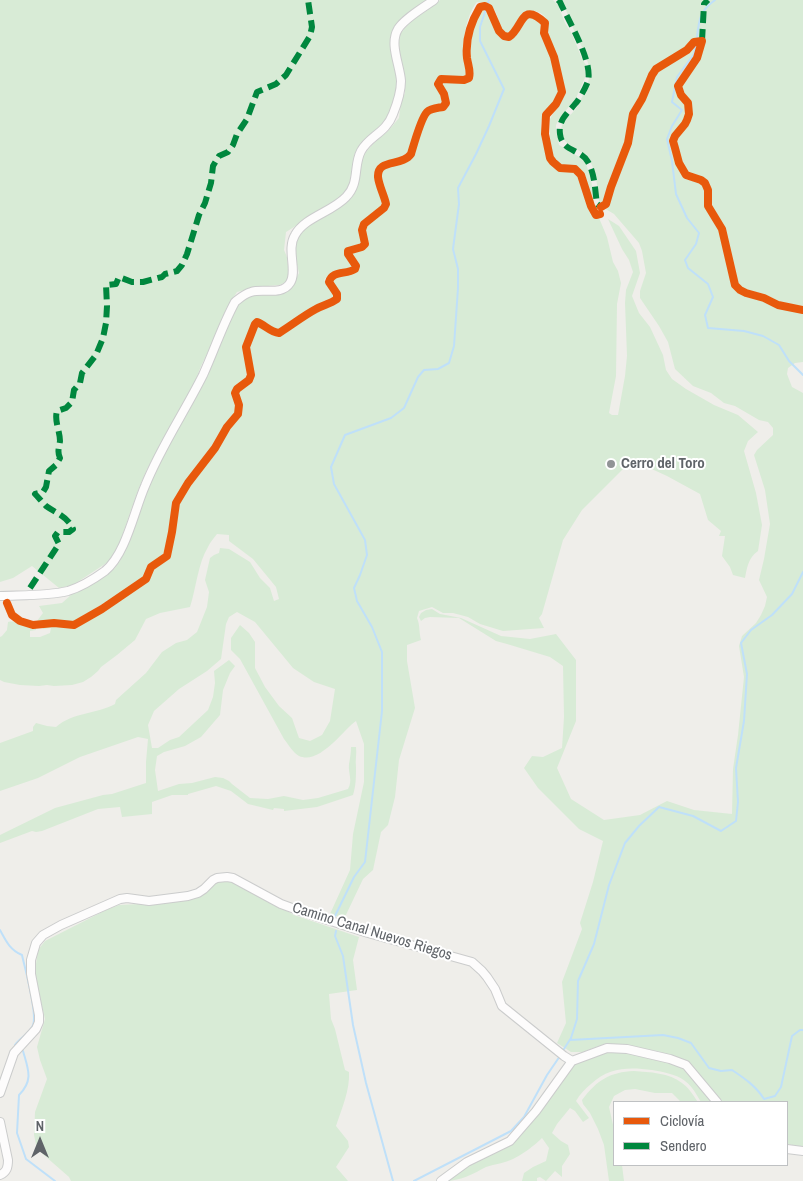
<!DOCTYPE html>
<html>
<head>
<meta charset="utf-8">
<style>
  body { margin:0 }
  #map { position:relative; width:803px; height:1181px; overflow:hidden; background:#efeeea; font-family:"Archivo Narrow",sans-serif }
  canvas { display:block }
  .legend { position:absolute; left:613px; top:1101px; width:175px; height:65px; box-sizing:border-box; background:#fff; border:1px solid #bfc1c3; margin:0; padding:6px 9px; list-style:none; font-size:15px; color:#5f6368 }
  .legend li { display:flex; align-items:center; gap:10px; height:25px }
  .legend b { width:25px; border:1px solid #bfc1c3 }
  .north { position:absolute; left:15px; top:1116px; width:50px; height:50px; -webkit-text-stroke:4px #fff; paint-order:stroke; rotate:0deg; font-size:14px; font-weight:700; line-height:20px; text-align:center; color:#5f6368 }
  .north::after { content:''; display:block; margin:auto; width:18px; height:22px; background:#5f6368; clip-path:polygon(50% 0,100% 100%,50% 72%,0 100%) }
</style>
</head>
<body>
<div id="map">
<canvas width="803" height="1181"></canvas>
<ul class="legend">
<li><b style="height:6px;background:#e8590c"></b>Ciclovía</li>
<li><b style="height:6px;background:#00873e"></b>Sendero</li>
</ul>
<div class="north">N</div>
</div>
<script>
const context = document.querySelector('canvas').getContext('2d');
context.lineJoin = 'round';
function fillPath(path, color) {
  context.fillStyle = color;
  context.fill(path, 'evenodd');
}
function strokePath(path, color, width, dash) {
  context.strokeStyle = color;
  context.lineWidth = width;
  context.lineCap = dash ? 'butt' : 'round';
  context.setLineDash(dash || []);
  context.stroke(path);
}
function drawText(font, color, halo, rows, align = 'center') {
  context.font = font + ' "Archivo Narrow",sans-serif';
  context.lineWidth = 4;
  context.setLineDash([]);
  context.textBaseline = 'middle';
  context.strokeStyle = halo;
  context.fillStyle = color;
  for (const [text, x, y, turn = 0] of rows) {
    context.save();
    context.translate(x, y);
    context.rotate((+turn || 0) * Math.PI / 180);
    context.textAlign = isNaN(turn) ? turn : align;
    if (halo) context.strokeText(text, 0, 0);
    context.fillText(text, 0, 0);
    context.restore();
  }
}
fillPath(new Path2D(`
  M 0,0 L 429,0 L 395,27 L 390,46 L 397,75 L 397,88 L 387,120 L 378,131 L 366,139 L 355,153 L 349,185 L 344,195 L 332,204 L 302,222 L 286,232 L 284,250 L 287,257 L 289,274 L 286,282 L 279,285 L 257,287 L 237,292 L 226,309 L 215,338 L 201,366 L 193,387 L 147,469 L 137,493 L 117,551 L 111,560 L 73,585 L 59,588 L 32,566 L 13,578 L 0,582 Z
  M 440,0 L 553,0 L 558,5 L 565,23 L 572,34 L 582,59 L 586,65 L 585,78 L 576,98 L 559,119 L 556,125 L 556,131 L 559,145 C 567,150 576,154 583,160 C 590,167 595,197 594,207 L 585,176 L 573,165 L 564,166 L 556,164 L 552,158 L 550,152 L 550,119 L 563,96 L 564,91 C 560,72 555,54 549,36 C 547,30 549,22 545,17 C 540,10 530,10 524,14 C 516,18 514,29 508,35 C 491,21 505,5 477,2 C 467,14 463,37 464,53 C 464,58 467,63 467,69 C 467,71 466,74 466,77 L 461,79 L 441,76 L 434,82 C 438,90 445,96 441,105 L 429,108 L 424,112 L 409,153 L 405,158 L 381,164 C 368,185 385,186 384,205 L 365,219 L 360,224 L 363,242 L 361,245 C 341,247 346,253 353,266 L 350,270 C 338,270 333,270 324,280 C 329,285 336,291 335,298 L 305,312 L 292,323 L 278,332 C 271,329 266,323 258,320 L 253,322 C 250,330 244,339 244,348 C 244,359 248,369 246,380 L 237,384 L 234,389 L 233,396 L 237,406 L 237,410 L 236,413 L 232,417 L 224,427 L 213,446 L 191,475 L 173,504 L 170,526 L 166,548 L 161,557 L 147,567 L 143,577 L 126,590 L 74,621 L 37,621 L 43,613 L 39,606 L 62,603 L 71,595 L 104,576 L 115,568 L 120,561 L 153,476 L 181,422 L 236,305 L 246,298 L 254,295 L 280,295 L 290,290 L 299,273 L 294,252 L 295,239 L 301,231 L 347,202 L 353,196 L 358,185 L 363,155 L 377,140 L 388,131 L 399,118 L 401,102 L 405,93 L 400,56 L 399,42 L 400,34 L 410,22 L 429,9 Z
  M 561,0 L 803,0 L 803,307 L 782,304 L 771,297 L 742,288 L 737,282 L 730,257 L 726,233 L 710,205 L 712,190 L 708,180 C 701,178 693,177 688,173 C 680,168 676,147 676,138 C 690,124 691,122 691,102 L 682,95 L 680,86 C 688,75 707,52 703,38 L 690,40 L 686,46 L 654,67 L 642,95 L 636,103 L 632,113 L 624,149 L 614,173 L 603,204 L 599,201 C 597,186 597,170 587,157 C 580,149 565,146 562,135 C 558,121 571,117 577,107 C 581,99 586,90 588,82 C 590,78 589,68 588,63 C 585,51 575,34 570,21 C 567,14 566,7 561,0 Z
  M 482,9 L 488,10 L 496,30 L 505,39 L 518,33 C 521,25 524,20 532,16 L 537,18 L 542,23 L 541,30 L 552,59 L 555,76 L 559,89 L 559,93 L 555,100 L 543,114 L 541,124 L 542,139 L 550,163 L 559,171 L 566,171 L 575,173 L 580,179 L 590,211 L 599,218 L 607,237 L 613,262 L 618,271 L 621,283 L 617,304 L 616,376 L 609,413 L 612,415 L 618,415 L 625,376 L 627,356 L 625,303 L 626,290 L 633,272 L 629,260 L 622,249 L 608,219 L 619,226 L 636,251 L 640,273 L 632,296 L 639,313 L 650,327 L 663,355 L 666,370 L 672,379 L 686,389 L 714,405 L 738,415 L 758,432 L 748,441 L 744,451 L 756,493 L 762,525 L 758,551 C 748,558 747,568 745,578 L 733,575 L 730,567 L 722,556 L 725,536 L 719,536 L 721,531 L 708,520 L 700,494 L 667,476 L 632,460 L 582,510 L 563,540 L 542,614 L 539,618 L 544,628 L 503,631 L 480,624 L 468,617 L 453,613 L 443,613 L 432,607 L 419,611 L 417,618 C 420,624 419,633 421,640 L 407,645 L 407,661 L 415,708 L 399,760 L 395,797 L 388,825 L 381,832 L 373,870 L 363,879 L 344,919 L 330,914 L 350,870 L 353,834 L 364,782 L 364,744 L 356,721 C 343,730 320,765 299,756 C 293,753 288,744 284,739 L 240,659 L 231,650 L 231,638 L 240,625 L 249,633 L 255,642 L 255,668 L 265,687 L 279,706 L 292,718 L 299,738 L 310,741 L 322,735 L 330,721 L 335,689 L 314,682 L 293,668 L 255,622 L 237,612 L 229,617 L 226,624 L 221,659 L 207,671 L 179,689 L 154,711 L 148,725 L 152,748 L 158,748 L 170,740 L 179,737 L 208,710 L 213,697 L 215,683 L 214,671 L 229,660 L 235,666 L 230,673 L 223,690 L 220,715 L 201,737 L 185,746 L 164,752 L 157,756 L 155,770 L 158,791 L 179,784 L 192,783 L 215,777 L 223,778 L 229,781 L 232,784 L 250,798 L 268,799 L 284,796 L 303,800 L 318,798 L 348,789 C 353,780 348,774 349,764 C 350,758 351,753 351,747 L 356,747 C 357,754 355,760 356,767 C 356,778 356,785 353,795 L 317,807 L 284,811 L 284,809 L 274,808 L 273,810 L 248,804 L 231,791 L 216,786 L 188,794 L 188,795 L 172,795 L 152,802 L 152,814 L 122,817 L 120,807 L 98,809 L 42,831 L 36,832 L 32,831 L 0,843 L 0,835 L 55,808 L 103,795 L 112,794 L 146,783 L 146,762 L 148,739 L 138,737 L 80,757 L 38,778 L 0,791 L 0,743 L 33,731 L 33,727 L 36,723 L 47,726 L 56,727 C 73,712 97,714 115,704 L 116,700 L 146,673 L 162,652 L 176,643 L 187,640 L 197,632 L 207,607 L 209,592 L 205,580 L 210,558 L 214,555 L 219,553 L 220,548 L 229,549 L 250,562 L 260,578 L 270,588 L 274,601 L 279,599 L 276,587 L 253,559 L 229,541 L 229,535 L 217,534 C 214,538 210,542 208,547 C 198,563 196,589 190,607 L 160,613 L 146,619 L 135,640 L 117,655 L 101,667 L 98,671 L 91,677 L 83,682 L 72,685 L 54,686 L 47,685 L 39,686 L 20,685 L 4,682 L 0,680 L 0,637 L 2,636 L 7,630 L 8,622 C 17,620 26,625 36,627 L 36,630 L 30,631 L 30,637 L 40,637 L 50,633 L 51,628 L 43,629 L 41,625 L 76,626 L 88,621 L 138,588 L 147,579 L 153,568 L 159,565 L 168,557 L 174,534 L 178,503 L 194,478 L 210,459 L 228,430 L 241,414 L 242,408 L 237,394 L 240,387 L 251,381 L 252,374 L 247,347 L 256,325 L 258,324 C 265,327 271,335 279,335 C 288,334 300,320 308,315 C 318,309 329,305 339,299 L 340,296 L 331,283 L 332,279 C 339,275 362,277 357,264 C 355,260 352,257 350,253 C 354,248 361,249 366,246 C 367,240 364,235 364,230 C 364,221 384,213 388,204 L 380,174 L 383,167 C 391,165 403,165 409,159 C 417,151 419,125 428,115 C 432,110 437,112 442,109 C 445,108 446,105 448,103 L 446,93 L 442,84 L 443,81 L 467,82 L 472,77 C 471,66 467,53 469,41 C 470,38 472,34 473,30 C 475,22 476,15 482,9 Z
  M 700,42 L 697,55 L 675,86 C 676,90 677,94 678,97 C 681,102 687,104 687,110 C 689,122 677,127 672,137 C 668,146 679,169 684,178 L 703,184 L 705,189 L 706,206 L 717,223 L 722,233 L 732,282 L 735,287 L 741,293 L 781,307 L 801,311 L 803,313 L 803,362 L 795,363 L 788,368 L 787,374 L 792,387 L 803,393 L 803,1147 L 787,1144 L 787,1102 L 720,1102 L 688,1061 L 657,1051 L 611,1045 L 596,1047 L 583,1052 L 571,1052 L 557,1043 L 566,1023 L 562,982 L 582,929 L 580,923 L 593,882 L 603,841 L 579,829 L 538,788 L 524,768 L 532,756 L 543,757 L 562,748 L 564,717 L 563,666 L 550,657 L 507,644 L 496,641 L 459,618 L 430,617 L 425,618 L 421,621 L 419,617 L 421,613 L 426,610 L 432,609 L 440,614 L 461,618 L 501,636 L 530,639 L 556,634 L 576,660 L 576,721 L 557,768 L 571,799 L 604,820 L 640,815 L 667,801 L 694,810 L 732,814 L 733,769 L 738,735 L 744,677 L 739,646 L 742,636 L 756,623 L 761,615 L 765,606 L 767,597 L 759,580 L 764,559 L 770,524 L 765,490 L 754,455 L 757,450 L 773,435 L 773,428 L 768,422 L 759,420 L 735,406 L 724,403 L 711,393 L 693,386 L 675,369 L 668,342 L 659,326 L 640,298 L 640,291 L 646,273 L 642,251 L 639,243 L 614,214 L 604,208 L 607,206 L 622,160 L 629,146 L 635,112 L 644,99 L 652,76 L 657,70 Z
  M 229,880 L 245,887 L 294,915 L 359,937 L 353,960 L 357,990 L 329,994 L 331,1019 L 335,1029 L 345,1070 L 349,1072 C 350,1090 342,1108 336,1126 L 348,1141 L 349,1147 L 336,1167 L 348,1181 L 71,1181 L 69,1177 L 37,1149 L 34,1135 L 35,1112 L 47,1079 L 40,1060 L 37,1047 L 45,1019 L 37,986 L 35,971 L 38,950 L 45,941 L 106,910 L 119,905 L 161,903 L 185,899 L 216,881 Z
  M 605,1051 L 629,1051 L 682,1065 L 713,1102 L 701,1102 C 696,1094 693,1087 685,1081 C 676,1074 663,1072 652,1070 C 629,1067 609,1067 591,1084 C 585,1089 580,1094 576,1101 L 589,1118 L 583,1122 L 575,1111 L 570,1108 L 557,1124 L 552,1133 L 561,1141 L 568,1145 L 570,1154 L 562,1166 L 562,1177 L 555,1171 L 546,1181 L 540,1177 L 537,1178 L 537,1181 L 522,1181 L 524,1173 L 533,1167 L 546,1161 L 549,1148 L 542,1138 C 534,1146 523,1154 513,1159 C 505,1163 495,1164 486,1167 C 473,1174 460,1181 445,1181 L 478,1159 L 504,1149 L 514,1140 L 574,1064 Z
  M 634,1071 C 649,1072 670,1073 682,1083 C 689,1088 693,1095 698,1102 L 681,1102 L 672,1093 L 655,1093 L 635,1089 L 625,1090 L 614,1096 L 609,1107 L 614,1129 L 614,1165 L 622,1165 L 624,1181 L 609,1181 L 604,1145 L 598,1129 L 590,1113 L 583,1104 L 582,1100 C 597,1080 610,1072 634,1071 Z`), '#d8ebd6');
strokePath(new Path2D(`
  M 488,3 L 489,0
  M 697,37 C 699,19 700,11 715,0
  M 696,44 L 694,54 L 677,77 L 672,102 L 682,110 L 672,126 L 667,139 L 672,161 L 676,194 L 687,218 L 699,233 L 696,244 L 685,260 L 688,268 L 708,284 L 713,297 L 705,315 L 708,328 L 744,331 L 763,336 L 779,345 L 789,361 L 803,375
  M 335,916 L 354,877 L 365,862 L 382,711 L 382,652 L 372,627 L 357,601 L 354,588 L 360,575 L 367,555 L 365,540 L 334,484 L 331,467 L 345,435 L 391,418 L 404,408 L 418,377 L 424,370 L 438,369 L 449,363 L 454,346 L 458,288 L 458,269 L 453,249 L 459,204 L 458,188 L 476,154 L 489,126 L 504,89 L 480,41 L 480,27 L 486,9
  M 0,930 C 6,941 10,950 22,955 C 25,969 38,1014 33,1025 C 30,1033 19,1039 15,1045
  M 336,931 L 335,936 L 343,956 L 353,1025 L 366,1083 L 393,1181
  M 570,1040 L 663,1035 L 678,1038 L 691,1043 L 709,1068 L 721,1071 L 732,1070 C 744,1078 756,1086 764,1099 L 775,1096 L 781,1087 L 792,1036 L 800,1030 L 803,1030
  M 23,1051 C 28,1069 34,1080 19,1095 L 17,1133 L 26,1159 L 55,1181
  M 562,1052 L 571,1038 L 577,1019 L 578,981 L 594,944 L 609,885 L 625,843 L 639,826 L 659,807 L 693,816 L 721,831 L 736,821 L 738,802 L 736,768 L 744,721 L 747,674 L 741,643 L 751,630 L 772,615 L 792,594 L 803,572
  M 414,1181 L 511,1131 L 524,1117 L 547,1075 L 560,1056`), '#bfe0f9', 2);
const minor = new Path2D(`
  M 0,596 C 22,595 47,596 68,591 C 81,587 94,579 105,571 C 126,554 134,511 145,486 C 160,448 184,413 203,375 C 214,351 222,326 235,302 C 240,298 244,294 251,292 C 263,288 282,296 290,283 C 298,271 286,250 295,235 C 305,217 332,212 346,197 C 360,183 353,166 361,151 C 369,136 386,133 393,114 C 397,104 401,92 401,81 C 400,65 389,44 398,29 C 405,18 423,8 434,0
  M 572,1061 L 607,1048 L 627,1049 L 670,1059 L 686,1065 L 717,1102
  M 0,1093 L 14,1053 L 36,1029 L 39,1022 L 39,1015 L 31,974 L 31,960 L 36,943 L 43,935 L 61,925 L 120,899 L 127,898 L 149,901 L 188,896 L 198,893 L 204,889 L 213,880 L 217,878 L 227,877 L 233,878 L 281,904 L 303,912 L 368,933 L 472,962 L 482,971 L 487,977 L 495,989 L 502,1006 L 564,1056 L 572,1061
  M 0,1122 L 8,1160 C 8,1167 7,1172 0,1175
  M 787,1149 L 803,1151
  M 441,1181 L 467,1162 L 510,1141 L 536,1111 L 572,1061`);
strokePath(minor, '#cbcccc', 10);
strokePath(minor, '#fdfcfc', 8);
strokePath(new Path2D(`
  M 558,0 L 560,2 C 568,20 593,61 588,81 C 586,87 579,100 575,104 C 567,114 558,120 560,134 C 562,152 581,149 588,162 C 595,174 595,191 597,204 L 601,207 L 602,207
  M 702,41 L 704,4 L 708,0
  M 30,588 L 59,544 L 55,536 L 58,532 L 69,532 L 73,529 C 68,517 56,513 46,506 C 42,502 39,498 35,494 L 43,492 L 46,487 L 49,471 L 56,465 L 60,458 C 57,452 59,448 60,441 C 60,431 54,421 57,411 L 66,408 L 72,402 L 74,390 L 80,383 L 82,373 L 96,355 L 103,338 L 106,323 L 107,306 L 106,285 L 116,284 L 119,277 L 132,282 L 143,282 L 162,277 L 165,274 L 177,271 L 182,265 L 187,254 L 199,215 L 205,203 L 211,183 L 213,166 L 219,156 L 228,152 L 233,145 L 237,134 L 247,119 L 257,92 L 276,84 L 286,75 L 310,36 L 312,27 L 308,0`), '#00873e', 6, [12, 6]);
strokePath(new Path2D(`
  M 601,207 L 606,204 L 611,187 L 628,143 L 633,114 L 642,99 L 652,75 L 656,69 L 687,50 L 694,42 L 702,41 L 697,58 L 678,86 L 681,95 L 688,103 L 689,114 L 687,120 L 685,124 L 675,136 L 673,141 L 675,148 L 679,163 L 686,175 L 701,180 L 705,183 L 708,190 L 708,206 L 722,229 L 735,285 L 740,290 L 746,293 L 764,298 L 778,305 L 803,310
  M 7,603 L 12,615 L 20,621 L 33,625 L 54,623 L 74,625 L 102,609 L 146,579 L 151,567 L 167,556 L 172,532 L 176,503 L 188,483 L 215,448 L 227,427 L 238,414 L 239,405 L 235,393 L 237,389 L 249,380 L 251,375 L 246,347 L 255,324 L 257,322 C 265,325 270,332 279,333 C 292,325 303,316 316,309 C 323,305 330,304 337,299 L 337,294 L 329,282 C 332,270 346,275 355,269 L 356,266 L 348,254 L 348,251 L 362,247 L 365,244 L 362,230 L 364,224 L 384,208 L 386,204 C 384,195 379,186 378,177 C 377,158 402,167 411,154 C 414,144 421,118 427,112 C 431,108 438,108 443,107 L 446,103 L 444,94 L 438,84 L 441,79 L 464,80 L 469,78 C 471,71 468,65 467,58 C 465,39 471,22 480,7 L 485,6 L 489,8 L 499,31 L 504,36 L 509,37 C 523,28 521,0 545,23 L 544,33 L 554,57 L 562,92 L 556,104 L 546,115 L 545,134 L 550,158 L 553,162 L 560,168 L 575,169 L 581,175 L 591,206 L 596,215 L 600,214`), '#e8590c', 8);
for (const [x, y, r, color] of [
  [611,464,5,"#919496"]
]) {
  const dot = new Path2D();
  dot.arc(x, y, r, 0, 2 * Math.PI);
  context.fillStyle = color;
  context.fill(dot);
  strokePath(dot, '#fff', 2);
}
drawText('bold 15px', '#5f6368', '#fff', [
  ["Cerro del Toro",621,464]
], 'left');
drawText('15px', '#5f6368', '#fff', [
  ["Camino Canal Nuevos Riegos",372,932,17]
]);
</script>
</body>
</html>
